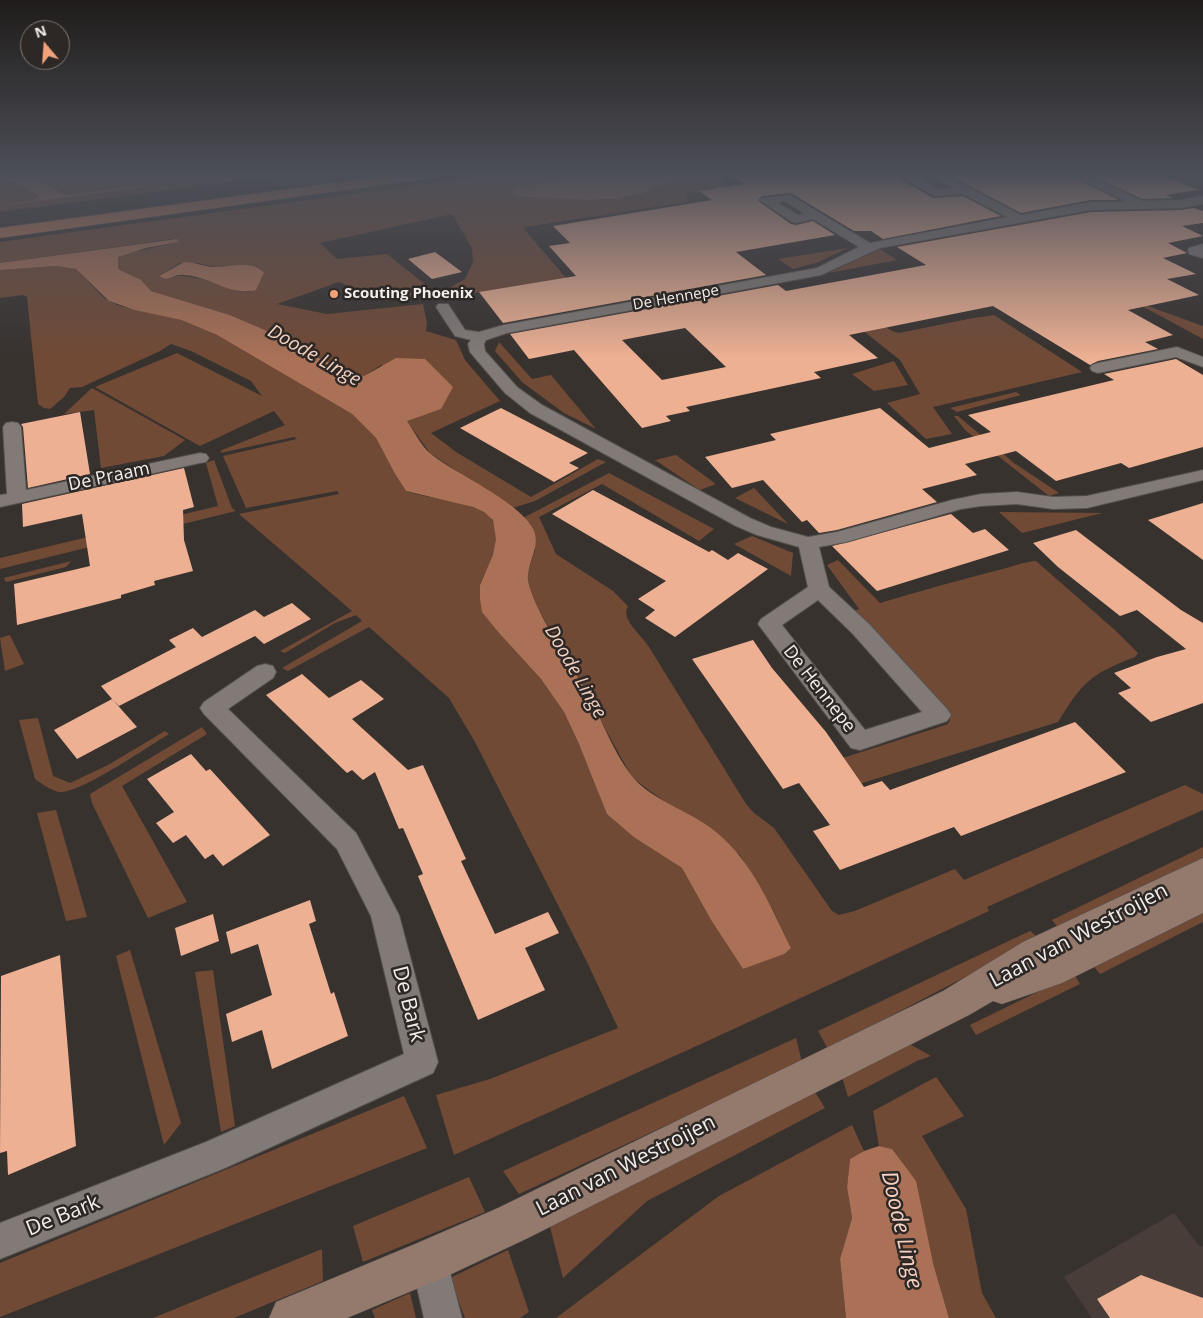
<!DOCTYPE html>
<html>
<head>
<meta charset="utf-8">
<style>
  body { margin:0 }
  #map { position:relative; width:1203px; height:1318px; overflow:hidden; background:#38322f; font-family:"Open Sans",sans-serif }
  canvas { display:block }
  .north { position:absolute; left:20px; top:20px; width:50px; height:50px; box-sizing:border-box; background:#2d2825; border:1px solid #7b7774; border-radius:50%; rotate:342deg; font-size:14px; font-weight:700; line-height:20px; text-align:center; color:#f1edeb }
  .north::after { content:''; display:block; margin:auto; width:18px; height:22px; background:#f1a27b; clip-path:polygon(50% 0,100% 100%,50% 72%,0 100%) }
</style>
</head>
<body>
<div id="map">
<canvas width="1203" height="1318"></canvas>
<div class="north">N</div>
</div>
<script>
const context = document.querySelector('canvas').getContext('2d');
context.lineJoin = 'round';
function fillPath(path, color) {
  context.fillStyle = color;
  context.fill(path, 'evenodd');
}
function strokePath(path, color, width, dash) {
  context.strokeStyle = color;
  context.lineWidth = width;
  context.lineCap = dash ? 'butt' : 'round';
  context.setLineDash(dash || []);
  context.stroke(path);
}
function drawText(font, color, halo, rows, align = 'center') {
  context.font = font + ' "Open Sans",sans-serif';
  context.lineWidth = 5;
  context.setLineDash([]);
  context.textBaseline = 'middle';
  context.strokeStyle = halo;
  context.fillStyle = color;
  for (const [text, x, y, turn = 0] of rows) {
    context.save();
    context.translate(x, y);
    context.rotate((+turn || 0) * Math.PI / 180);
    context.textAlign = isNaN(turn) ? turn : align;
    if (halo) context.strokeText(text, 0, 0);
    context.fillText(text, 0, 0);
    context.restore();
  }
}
fillPath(new Path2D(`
  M 1174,1213 L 1200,1247 L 1203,1246 L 1203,1318 L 1092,1318 L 1064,1277 Z`), '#483d38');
fillPath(new Path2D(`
  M 10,174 L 289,174 L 0,212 L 0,175 Z
  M 498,174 L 611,174 L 513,188 L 587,200 L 608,200 L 628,197 L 688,174 L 757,174 L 722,179 L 730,188 L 686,194 L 688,202 L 525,227 L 524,229 L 566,278 L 449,297 L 442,292 L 465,279 L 473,262 L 472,248 L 452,214 L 320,243 L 337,259 L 387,254 L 436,293 L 386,301 L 339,282 L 277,304 L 327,314 L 423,304 L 427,323 L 426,331 L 456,340 L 465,360 L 500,401 L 431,433 L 456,452 L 531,497 L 598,459 L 606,462 L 535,501 L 512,508 L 430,453 L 406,420 L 441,409 L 381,365 L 364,376 L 289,346 L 279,336 L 230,315 L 151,291 L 140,280 L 118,269 L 118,257 L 124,254 L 179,242 L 172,239 L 0,263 L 0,242 ZM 180,263 L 197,263 L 215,267 L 247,265 L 260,269 L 263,277 L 250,292 C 234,293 217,283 201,279 C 187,275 174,276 159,276 Z
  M 848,248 L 816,263 L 793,269 L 778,259 Z
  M 880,249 L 897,260 L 829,273 Z
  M 57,266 L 76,269 L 104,298 L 117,305 L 181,320 L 217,335 L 352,414 L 376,438 L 395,474 L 406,491 C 426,499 485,502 493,521 C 498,531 496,543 494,552 C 491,563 484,574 480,585 L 499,633 L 541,679 L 564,712 L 579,744 L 635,838 L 682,868 L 711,920 L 743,969 L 791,948 L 773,910 L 740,855 L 646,788 L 632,777 L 538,608 L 528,584 L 527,573 L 535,551 L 532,528 L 523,518 L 609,473 L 714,529 L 699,541 L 602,484 L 539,517 L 556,554 L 613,591 L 628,606 C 620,620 642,635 649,647 C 681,699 714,752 746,804 L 754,813 L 774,828 L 832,911 L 839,915 L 855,911 L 955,869 L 964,880 L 1185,785 L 1203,794 L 1203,810 L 987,907 L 989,911 L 701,1044 L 454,1155 L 436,1095 L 490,1079 L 618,1028 L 587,962 L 475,742 L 449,698 L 369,627 L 288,671 L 282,668 L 362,621 L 356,615 L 335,623 L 285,653 L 280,651 L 352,611 L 239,514 L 339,494 L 337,491 L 246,508 L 223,456 L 297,439 L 294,437 L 220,453 L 222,450 L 285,425 L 274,411 L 200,446 L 95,387 L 177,353 L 262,396 L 251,381 L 191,351 L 171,344 L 160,351 L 82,387 L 70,388 L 64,397 L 50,409 L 44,408 L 38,404 L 27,297 L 23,295 L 0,298 L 0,270 Z
  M 1131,300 L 1203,326 L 1203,339 Z
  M 865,314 L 892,331 L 899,333 L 968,319 L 994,315 L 1082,372 L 933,407 L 952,434 L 926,439 L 887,403 L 920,394 L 900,360 L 847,318 Z
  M 499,342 L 532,379 L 551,375 L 596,429 L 564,413 L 522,382 L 495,351 Z
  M 894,361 L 908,385 L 874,391 L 852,374 Z
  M 92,388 L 185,440 L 164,456 L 101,468 L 94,410 L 64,414 Z
  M 1016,392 L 1021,395 L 957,412 L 950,408 Z
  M 954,416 L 958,416 L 1014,463 L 1059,493 L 1049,496 L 965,430 Z
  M 676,455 L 716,484 L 700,490 L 655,460 Z
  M 214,460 L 232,508 L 236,511 L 0,569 L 0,558 L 218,506 L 206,463 Z
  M 754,488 L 788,524 L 735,498 Z
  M 999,512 L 1102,513 L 1022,533 Z
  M 752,536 L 793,553 L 791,576 L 734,544 Z
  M 838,560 L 880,603 C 920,591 959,580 999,570 C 1012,567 1022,562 1036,561 L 1116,631 L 1138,653 L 1135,657 C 1090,674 1083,682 1058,722 L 856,785 L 836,758 L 846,757 L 936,728 L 948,724 L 950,720 L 854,611 L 859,609 L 827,565 Z
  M 71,561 L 66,567 L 6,582 L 4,578 Z
  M 10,635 L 24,664 L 5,671 L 0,638 Z
  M 38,718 L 53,776 L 70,783 L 108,765 L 165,731 L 169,734 C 149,746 78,795 59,792 C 50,790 42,784 35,779 L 19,720 Z
  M 202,727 L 207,734 L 122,786 L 187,902 L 148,918 L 92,803 L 90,794 Z
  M 56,810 L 87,917 L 66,921 L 37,813 Z
  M 1203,847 L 1203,862 L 1060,930 L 1052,920 Z
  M 1203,908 L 1203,922 L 1100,974 L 1092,964 Z
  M 1030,931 L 1039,938 L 828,1049 L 818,1031 Z
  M 130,950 L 181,1123 L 164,1145 L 116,956 Z
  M 213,970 L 235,1126 L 221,1132 L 195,972 Z
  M 1074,974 L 1080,984 L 976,1035 L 970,1025 Z
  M 796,1038 L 802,1062 L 519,1194 L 503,1171 Z
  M 906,1042 L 931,1056 L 917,1061 L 848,1097 L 841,1073 Z
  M 936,1077 L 964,1116 L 922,1136 L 966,1209 L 982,1293 L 996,1318 L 949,1318 L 933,1263 L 892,1149 L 879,1146 L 873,1111 Z
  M 813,1089 L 825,1108 L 647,1201 L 563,1278 L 549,1223 Z
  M 404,1096 L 427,1148 L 0,1317 L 0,1263 Z
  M 852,1125 L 864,1151 L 850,1159 L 847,1187 L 852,1218 L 840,1259 L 846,1318 L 556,1318 L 719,1196 Z
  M 469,1177 L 485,1212 L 363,1262 L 353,1226 Z
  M 322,1249 L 323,1281 L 234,1318 L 153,1318 Z
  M 508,1250 L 529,1312 L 520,1318 L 465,1318 L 450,1278 Z
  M 410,1293 L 416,1318 L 375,1318 L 372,1310 Z`), '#714a36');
fillPath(new Path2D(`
  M 40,174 L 56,174 L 36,179 L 65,195 L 143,185 L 143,187 L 0,206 L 34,200 L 40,196 L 12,181 L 0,182 L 0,180 Z
  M 611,174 L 688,174 L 643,193 L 617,199 L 587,200 L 516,196 L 511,193 L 515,187 Z
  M 177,239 L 179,242 L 146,248 L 118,257 L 118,269 L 141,280 L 151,291 L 230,315 L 279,336 L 289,346 L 364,376 L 396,358 L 425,359 L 453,387 L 441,409 L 407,421 C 414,431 421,446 431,454 C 457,475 515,499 532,527 C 544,547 523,565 529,585 C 539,619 569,660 586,692 C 602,719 612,750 631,775 C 650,800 691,811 716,832 C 752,861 771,907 791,948 L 784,954 L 743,969 L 711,920 L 682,868 L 635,838 L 607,814 L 579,744 L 564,712 L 541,679 L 499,633 L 482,612 L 480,599 L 480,585 L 493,555 L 496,539 L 493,520 L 484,512 L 473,507 L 406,491 L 395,474 L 376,438 L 352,414 L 217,335 L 181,320 L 135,310 L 109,301 L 76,269 L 57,266 L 0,270 L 0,263 Z
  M 184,262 C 194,262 203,266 212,267 C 228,268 252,259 264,273 L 256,290 C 231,297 209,276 184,275 C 177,274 171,278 165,279 L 159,276 Z
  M 879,1146 L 892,1149 L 916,1181 L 933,1263 L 949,1318 L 846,1318 L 840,1259 L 852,1218 L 847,1187 L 850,1159 L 864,1151 Z`), '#aa7156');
fillPath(new Path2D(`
  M 729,174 L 900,174 L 899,176 L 902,180 L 933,198 L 963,196 L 1001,216 L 883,239 L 871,231 L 854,231 L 791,193 L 762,196 L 758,200 L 761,203 L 791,224 L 796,225 L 813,221 L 835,235 L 736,252 L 766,275 L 503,323 L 479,292 L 576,276 L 549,246 L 570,243 L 553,226 L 712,200 L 699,191 L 745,184 Z
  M 947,174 L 1067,174 L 1119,200 L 1091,200 L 1021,213 Z
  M 1088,174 L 1161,174 L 1198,190 L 1166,195 L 1173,198 L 1142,199 Z
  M 1194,208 L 1203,211 L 1203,223 L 1182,226 L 1203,236 L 1168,243 L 1187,253 L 1163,258 L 1196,274 L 1167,279 L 1199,295 L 1128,310 L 1173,335 L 1145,342 L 1158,349 L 1098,361 L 1090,365 L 993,306 L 849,335 L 878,358 L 814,372 L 821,378 L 686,407 L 690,411 L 666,416 L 671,421 L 642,428 L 574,350 L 529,359 L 510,334 L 778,285 L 786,291 L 926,265 L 897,247 L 1091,212 L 1181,210 ZM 685,328 L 726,367 L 662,380 L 622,340 Z
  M 435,252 L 462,272 L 432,279 L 408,259 Z
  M 1176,359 L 1203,375 L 1203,447 L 1129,468 L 1121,463 L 1056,481 L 1016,451 L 965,464 L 977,475 L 922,489 L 937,502 L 837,530 L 819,533 L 807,520 L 802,522 L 763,480 L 732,488 L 705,457 L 776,440 L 770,434 L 880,408 L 929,448 L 991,432 L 968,415 L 1114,380 L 1104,374 Z
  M 501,408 L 588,453 L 569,463 L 579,468 L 554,482 L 460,428 Z
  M 80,412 L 90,474 L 28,488 L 23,427 L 21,424 Z
  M 184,468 L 194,507 L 183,510 L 184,540 L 193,571 L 154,581 L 155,585 L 121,595 L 121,598 L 17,625 L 14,584 L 90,566 L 82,514 L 23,527 L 22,504 Z
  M 593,490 L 709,552 L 712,550 L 728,560 L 738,553 L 768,569 L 675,637 L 645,618 L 655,610 L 638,599 L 666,581 L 552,514 Z
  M 1203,503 L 1203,560 L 1148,520 Z
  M 951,514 L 973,533 L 985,529 L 1009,550 L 877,591 L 832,546 Z
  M 1076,530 L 1181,610 L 1203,623 L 1203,703 L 1151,722 L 1118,693 L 1131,688 L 1114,673 L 1157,657 L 1186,649 L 1137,610 L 1120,616 L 1058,567 L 1033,543 Z
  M 292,603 L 311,619 L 264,644 L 255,636 L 119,706 L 113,700 L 137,727 L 77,759 L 54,730 L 112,699 L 101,686 L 176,647 L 169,640 L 193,628 L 202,637 L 255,610 L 264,617 Z
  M 753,640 L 772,668 L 826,732 L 864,787 L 882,781 L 890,790 L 1075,722 L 1126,772 L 961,836 L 954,827 L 840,870 L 813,831 L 830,825 L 799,783 L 783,789 L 692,659 Z
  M 302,674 L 329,698 L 361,680 L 384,699 L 352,719 L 408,770 L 423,765 L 466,859 L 461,861 L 495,934 L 548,912 L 559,933 L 525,948 L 545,990 L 478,1020 L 418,876 L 423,874 L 403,828 L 399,829 L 375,772 L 363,780 L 352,770 L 347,773 L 266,695 Z
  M 191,754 L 206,771 L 210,769 L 270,835 L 223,866 L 213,854 L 205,859 L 186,835 L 173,843 L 156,823 L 174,812 L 147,779 Z
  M 310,900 L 316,921 L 309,924 L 331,994 L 334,992 L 348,1036 L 272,1069 L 262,1030 L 232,1042 L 226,1014 L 272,995 L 258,944 L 231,954 L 226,932 Z
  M 213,914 L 219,941 L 181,956 L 175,928 Z
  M 60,955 L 76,1146 L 8,1175 L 7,1151 L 0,1153 L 1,976 Z
  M 1141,1275 L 1203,1298 L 1203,1318 L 1110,1318 L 1097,1299 Z`), '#edb093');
const street = new Path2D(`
  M 903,174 L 927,174 L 925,176 L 918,178 L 940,190 L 953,188 L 929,174 L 943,174 L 1021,215 L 1091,202 L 1127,202 L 1069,174 L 1084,174 L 1139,199 L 1141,201 L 1181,200 L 1203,196 L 1203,204 L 1181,208 L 1091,210 L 880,248 L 821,275 L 507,333 L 486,340 L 484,344 L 485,351 L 517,387 L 542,405 L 750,518 L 771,527 L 808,537 L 837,532 L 952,500 L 981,494 L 1017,492 L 1053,497 L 1087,496 L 1203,470 L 1203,480 L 1087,508 L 1053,509 L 1017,504 L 981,506 L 961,509 L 846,542 L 819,547 L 829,587 L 869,624 L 947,709 L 951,715 L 947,721 L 860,750 L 851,748 L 758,624 L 761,619 L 808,587 L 799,547 L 757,535 L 736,526 L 530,413 L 505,393 L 470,352 L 468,344 L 471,340 L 455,336 L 436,307 L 438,304 L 448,304 L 465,330 L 479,332 L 504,325 L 817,268 L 859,247 L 813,219 L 796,223 L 792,222 L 762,202 L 760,200 L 762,198 L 790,195 L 870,243 L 1007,217 L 963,194 L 934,196 L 903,178 L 901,176 ZM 784,201 L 805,214 L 798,215 L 777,202 ZM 818,600 L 853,634 L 922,712 L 865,730 L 782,625 Z
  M 1203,244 L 1203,258 L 1189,254 L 1188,251 L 1189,248 Z
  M 1177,347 L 1203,357 L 1203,367 L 1176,357 L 1098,373 L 1092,371 L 1090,368 L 1092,365 L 1098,363 Z
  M 12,422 L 18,423 L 21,427 L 26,490 L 200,453 L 206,454 L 209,458 L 206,462 L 200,463 L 0,507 L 0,495 L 7,494 L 3,427 L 6,423 Z
  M 265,664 L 273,666 L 276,672 L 273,678 L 228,709 L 356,833 L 399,915 L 438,1062 L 433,1073 L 225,1168 L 0,1259 L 0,1223 L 206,1142 L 404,1054 L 371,916 L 337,849 L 204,714 L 200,708 L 204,702 L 257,666 Z
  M 429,1243 L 442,1248 L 447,1261 L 462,1318 L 424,1318 L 411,1261 L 416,1248 Z`);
const secondary = new Path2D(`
  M 1203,858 L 1203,913 L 1062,983 L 1002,1004 L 993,1001 L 969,1015 L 528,1238 L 445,1277 L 347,1318 L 269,1318 L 276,1302 L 415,1244 L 498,1208 L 943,991 L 1023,942 Z`);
const highway = new Path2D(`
  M 401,174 L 438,174 L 431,178 L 0,238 L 0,228 Z`);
strokePath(street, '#56514e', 2);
strokePath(secondary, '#56514e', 1);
strokePath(highway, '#56514e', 1);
fillPath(street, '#817a77');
fillPath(secondary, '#947a6d');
fillPath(highway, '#c27955');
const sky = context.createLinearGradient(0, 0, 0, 358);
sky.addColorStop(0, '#1f1c1a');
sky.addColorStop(0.49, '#4d4f58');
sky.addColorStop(1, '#4d4f5800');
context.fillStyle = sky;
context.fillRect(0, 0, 1203, 358);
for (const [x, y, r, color] of [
  [334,294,5,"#f1a27b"]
]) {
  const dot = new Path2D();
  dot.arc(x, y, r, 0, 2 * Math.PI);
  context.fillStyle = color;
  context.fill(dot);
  strokePath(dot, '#2d2825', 2);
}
drawText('bold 15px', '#f1edeb', '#2d2825', [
  ["Scouting Phoenix",344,294]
], 'left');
drawText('15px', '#f1edeb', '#2d2825', [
  ["De Hennepe",676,298,-10]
]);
drawText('18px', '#f1edeb', '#2d2825', [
  ["De Praam",109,477,-12],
  ["De Hennepe",819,689,52]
]);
drawText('italic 19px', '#f4d1c1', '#2d2825', [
  ["Doode Linge",314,356,30],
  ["Doode Linge",575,672,60]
]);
drawText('21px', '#f1edeb', '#2d2825', [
  ["Laan van Westroijen",1079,936,-28],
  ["De Bark",408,1004,76],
  ["Laan van Westroijen",626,1166,-27],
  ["De Bark",63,1216,-22]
]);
drawText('italic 22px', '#f4d1c1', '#2d2825', [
  ["Doode Linge",901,1230,77]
]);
</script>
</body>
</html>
